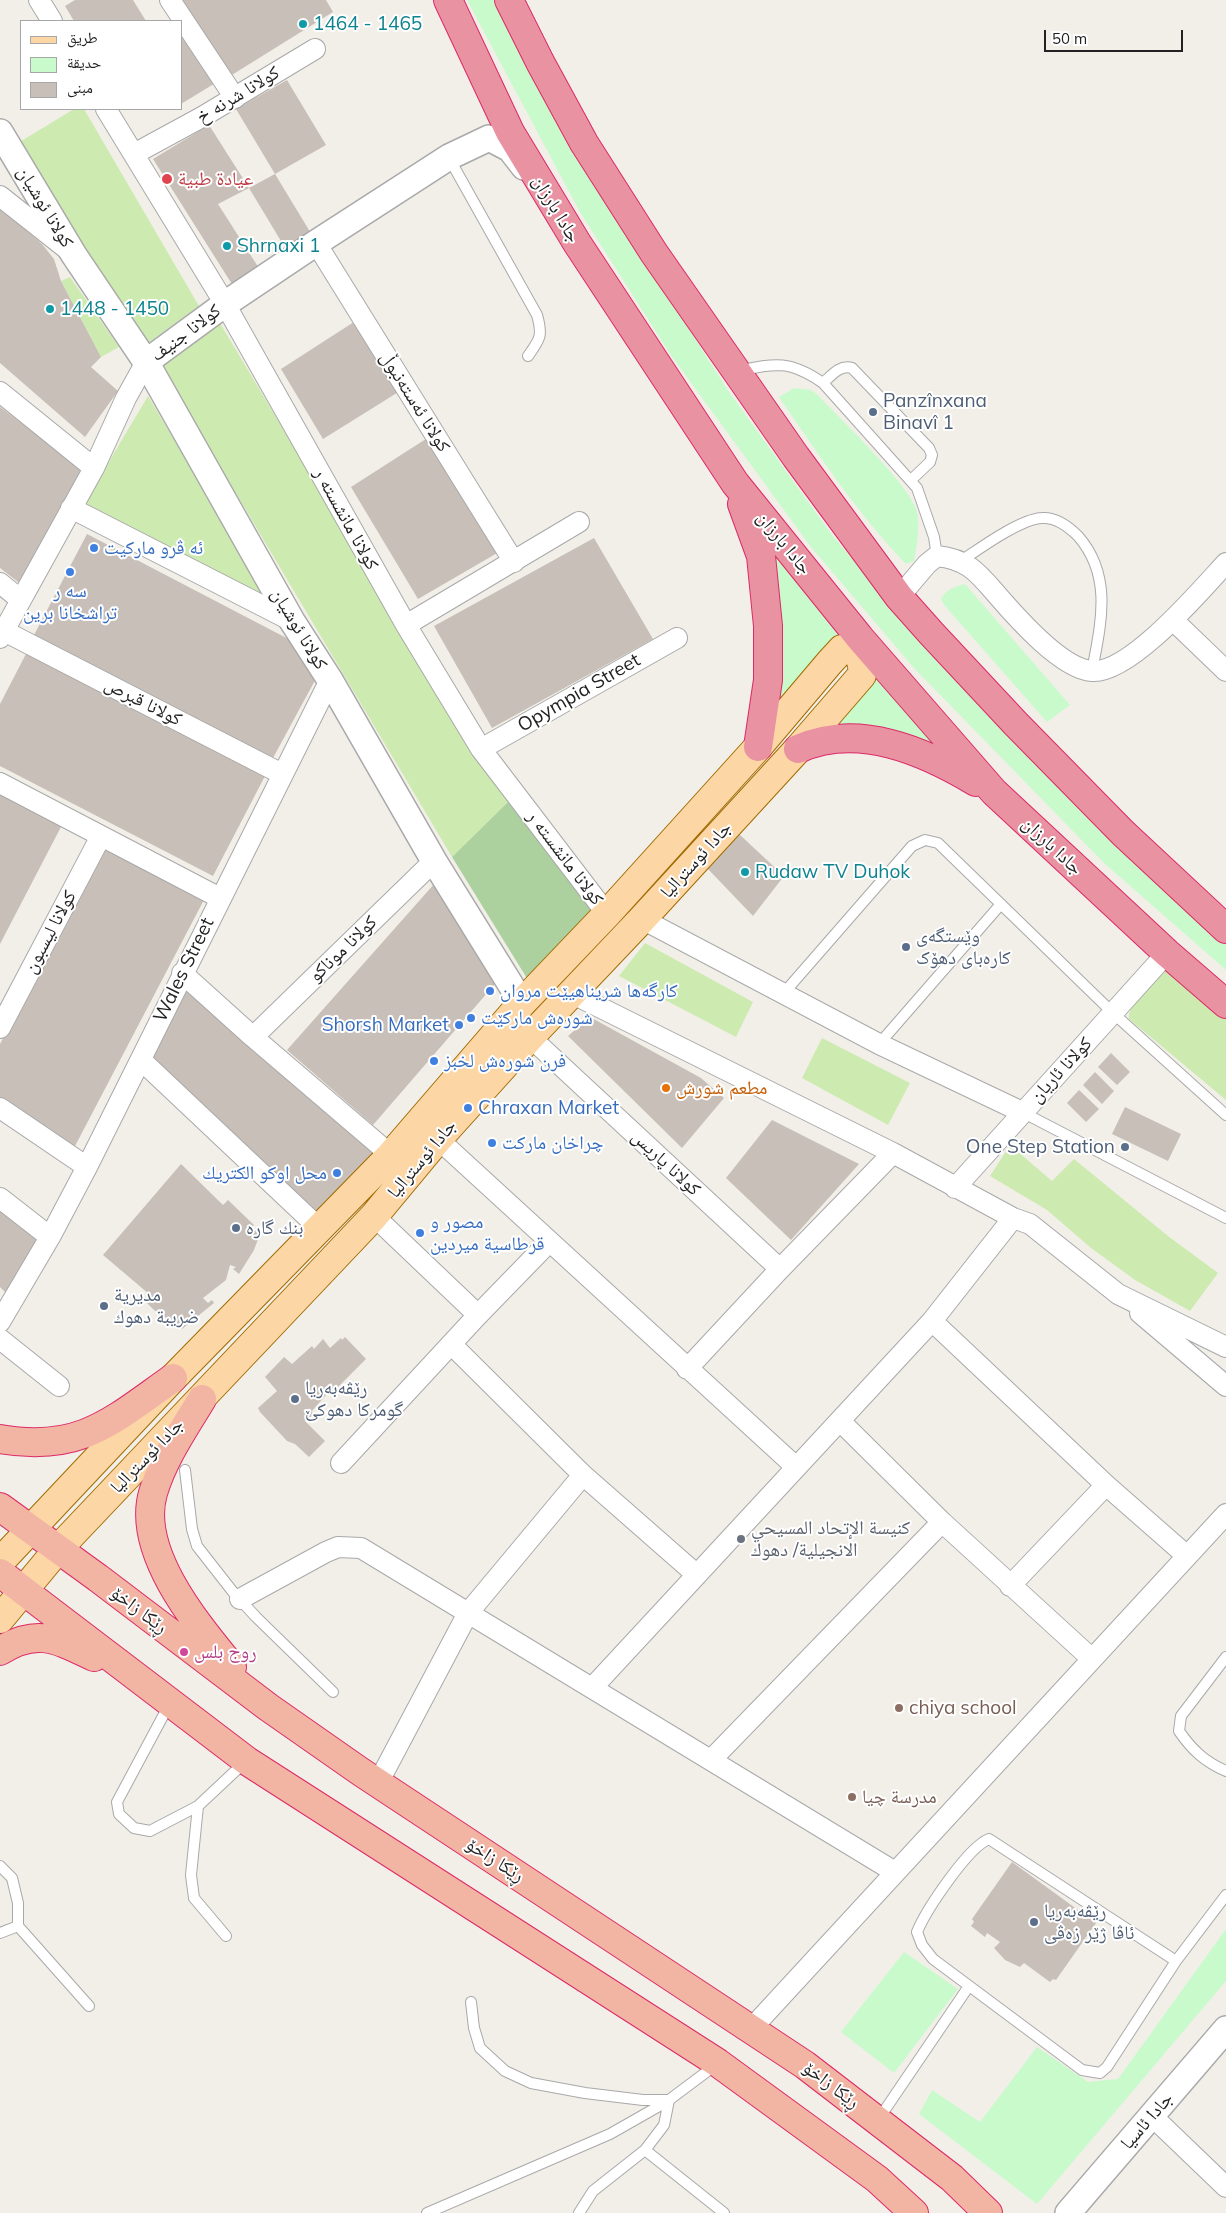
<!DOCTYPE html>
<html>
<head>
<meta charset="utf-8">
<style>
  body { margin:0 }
  #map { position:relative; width:1226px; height:2213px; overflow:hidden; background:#f2efe9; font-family:Mulish,"Noto Naskh Arabic",sans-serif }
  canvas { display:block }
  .legend { position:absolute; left:20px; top:20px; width:162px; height:90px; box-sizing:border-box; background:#fff; border:1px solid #a7a7a7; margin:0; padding:6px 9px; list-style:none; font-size:15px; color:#222 }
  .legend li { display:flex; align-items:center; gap:10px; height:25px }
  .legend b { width:25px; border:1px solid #a7a7a7 }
  .scale { position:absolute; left:1044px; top:30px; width:139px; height:22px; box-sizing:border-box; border:2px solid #222; border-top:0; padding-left:6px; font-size:15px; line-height:18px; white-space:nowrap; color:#222; -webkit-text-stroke:4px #fff; paint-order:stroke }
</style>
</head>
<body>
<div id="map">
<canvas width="1226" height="2213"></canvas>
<ul class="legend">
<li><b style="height:6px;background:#fcd6a4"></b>طريق</li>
<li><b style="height:14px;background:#c8facc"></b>حديقة</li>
<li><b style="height:14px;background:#c7bfb8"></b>مبنى</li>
</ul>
<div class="scale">50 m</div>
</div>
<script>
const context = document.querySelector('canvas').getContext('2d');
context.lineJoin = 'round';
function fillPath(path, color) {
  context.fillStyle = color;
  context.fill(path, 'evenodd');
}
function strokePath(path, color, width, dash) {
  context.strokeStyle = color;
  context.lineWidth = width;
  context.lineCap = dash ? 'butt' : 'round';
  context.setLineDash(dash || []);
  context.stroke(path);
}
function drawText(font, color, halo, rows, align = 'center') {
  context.font = font + ' Mulish,"Noto Naskh Arabic",sans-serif';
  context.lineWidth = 4;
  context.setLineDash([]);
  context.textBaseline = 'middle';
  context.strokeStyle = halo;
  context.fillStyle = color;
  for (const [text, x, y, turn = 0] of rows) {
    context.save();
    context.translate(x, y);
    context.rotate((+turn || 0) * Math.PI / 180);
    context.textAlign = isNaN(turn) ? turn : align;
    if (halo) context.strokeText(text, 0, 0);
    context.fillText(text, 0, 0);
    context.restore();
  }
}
fillPath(new Path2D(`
  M 74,109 L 84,109 L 199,306 L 145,345 L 18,143 Z
  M 70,277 L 119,347 L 101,357 L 61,281 Z
  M 220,323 L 467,738 L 508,802 L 452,857 L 159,364 Z
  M 148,396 L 267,596 L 83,505 Z
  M 645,943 L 753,1002 L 736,1037 L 619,976 Z
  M 1167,964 L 1226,1013 L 1226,1100 L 1129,1019 C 1126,1006 1158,975 1167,964 Z
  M 822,1038 L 910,1083 L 888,1125 L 802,1078 Z
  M 1010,1145 L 1052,1181 L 1074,1159 L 1168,1236 L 1218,1273 L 1190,1311 L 1135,1280 L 1091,1248 L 1047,1210 L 990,1176 Z`), '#cdebb0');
fillPath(new Path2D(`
  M 508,802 L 594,910 L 528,980 L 452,857 Z`), '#add19e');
fillPath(new Path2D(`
  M 467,0 L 497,0 L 558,122 L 727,389 L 832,535 L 923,642 L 1226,939 L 1226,970 L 1104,863 L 914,668 L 811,547 L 670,354 L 580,212 Z
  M 794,388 L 811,390 L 818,395 C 838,417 912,487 917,512 C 920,529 917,544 914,561 L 906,564 C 857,513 819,455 779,397 Z
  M 756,531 L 843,635 L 767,722 Z
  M 965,584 L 1070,705 L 1047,722 L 945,606 L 941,599 C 947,589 953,587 965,584 Z
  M 877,677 L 950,761 L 820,736 Z
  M 1226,1929 L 1226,1981 L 1037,2204 L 919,2114 L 932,2090 L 980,2122 L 1037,2047 L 1088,2082 L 1118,2079 Z
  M 904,1952 L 958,1989 L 894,2073 L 841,2032 Z`), '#c8facc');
fillPath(new Path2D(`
  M 75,0 L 133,0 L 146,21 L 74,21 L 65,6 Z
  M 177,0 L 326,0 L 333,12 L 227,78 Z
  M 181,24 L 217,82 L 181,104 Z
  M 287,80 L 326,145 L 275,174 L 236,109 Z
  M 209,125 L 249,188 L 275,174 L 315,240 L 290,256 L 249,188 L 218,204 L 262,273 L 235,289 L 153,159 Z
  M 0,207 L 42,244 L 54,259 L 61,281 L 101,357 L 91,367 L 118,391 L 85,437 L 0,363 Z
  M 357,320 L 400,391 L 323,439 L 281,369 Z
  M 0,407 L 88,474 L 22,585 L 0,568 Z
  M 429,437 L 499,552 L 418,599 L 351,487 Z
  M 87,534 L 298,644 L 319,673 L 273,758 L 34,635 Z
  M 594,538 L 653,639 L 492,728 L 434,626 Z
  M 27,652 L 265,776 L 213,876 L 0,766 L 0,704 Z
  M 0,794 L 62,825 L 0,944 Z
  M 739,834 L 784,876 L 753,916 L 707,868 Z
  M 105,842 L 206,896 L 74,1148 L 0,1099 L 0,1044 Z
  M 435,883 L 501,977 L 373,1125 L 287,1050 Z
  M 186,982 L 379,1152 L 320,1217 L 143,1059 Z
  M 590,1017 L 701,1078 L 724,1098 L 682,1148 L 568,1036 Z
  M 1111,1053 L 1130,1072 L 1117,1085 L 1098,1067 Z
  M 1095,1072 L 1114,1091 L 1102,1104 L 1083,1085 Z
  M 1079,1090 L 1099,1109 L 1086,1122 L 1067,1103 Z
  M 1125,1107 L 1181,1134 L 1168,1161 L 1112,1134 Z
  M 772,1120 L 859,1164 L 791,1240 L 726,1178 Z
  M 181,1164 L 223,1205 L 228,1200 L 254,1225 L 251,1228 L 260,1234 L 254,1250 L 239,1274 L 233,1269 L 236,1267 L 230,1265 L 226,1280 L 203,1298 L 208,1303 L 212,1300 L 214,1303 L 182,1329 L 154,1310 L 143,1299 L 149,1294 L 103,1255 Z
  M 0,1205 L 43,1238 L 6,1293 L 0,1287 Z
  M 345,1337 L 366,1359 L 334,1391 L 332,1388 L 312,1411 L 313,1415 L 305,1421 L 325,1441 L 309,1457 L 295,1444 L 287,1441 L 260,1412 L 258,1408 L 277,1391 L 265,1377 L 284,1357 L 292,1364 L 312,1346 L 314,1349 L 323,1339 L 330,1348 L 341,1338 L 342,1340 Z
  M 1012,1862 L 1096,1923 L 1056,1980 L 1053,1979 L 1050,1982 L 1024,1963 L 1020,1967 L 1005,1960 L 994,1948 L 1000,1942 L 987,1933 L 985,1937 L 971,1926 L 974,1922 L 972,1919 Z`), '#c7bfb8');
const service = new Path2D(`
  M 449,158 L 537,315 C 543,336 540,339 528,356
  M 738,371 C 776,363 790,360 823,383 L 917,488 L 934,537 L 937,556
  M 823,383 C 831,376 840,364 852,368 L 929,448 L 932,455 L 930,462 L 911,480
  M 961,561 C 979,549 1020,519 1042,518 C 1056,517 1068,526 1078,536 C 1113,576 1101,623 1092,671
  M 783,994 L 912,846 L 925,840 L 938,843 L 1113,1013 L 1226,1115
  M 879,1044 L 1001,904
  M 1022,1112 L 1226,1218
  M 185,1470 L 192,1529 L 197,1546 L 233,1592 L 256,1617 L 333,1692
  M 1226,1657 L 1181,1716 L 1179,1731 C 1192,1750 1205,1762 1226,1771
  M 170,1703 L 117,1802 L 119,1814 L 134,1828 L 150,1831 L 198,1806 L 246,1761
  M 198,1806 L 191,1875 L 194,1898 L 226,1936
  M 989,1839 L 1176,1961 L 1107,2067 L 1100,2073 L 1082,2070 L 933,1959 L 922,1945 L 917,1932 C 926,1910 968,1847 989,1839 Z
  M 0,1866 L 12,1878 L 18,1903 L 18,1926 L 89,2006
  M 0,1933 L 18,1926
  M 1176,1961 L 1226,1895
  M 471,2002 L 474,2028 L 480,2048 L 505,2071 L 531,2083 L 585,2093 L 643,2100 L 669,2100 L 717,2064
  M 878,2120 L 969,1986
  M 645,2150 L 724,2213
  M 427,2213 L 610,2134 L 668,2101
  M 579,2213 L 593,2191 L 645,2150 L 664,2125 L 669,2100`);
const minor = new Path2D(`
  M 39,0 L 52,21
  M 170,0 L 235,98
  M 106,109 L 225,304 L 406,625 L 481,749 L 607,914
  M 134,154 L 202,117 L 315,49
  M 0,196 L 67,249
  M 316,243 L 514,562
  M 0,392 L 94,468
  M 71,508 L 292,621
  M 0,583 L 21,600
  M 899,597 L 927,564 L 937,556 C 968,559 979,574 998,596 C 1017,618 1062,669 1092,671 C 1130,674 1201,590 1226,563
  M 1173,620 L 1226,671
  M 406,625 L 579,522
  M 4,631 L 282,774
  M 0,638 L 94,468 L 126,398 L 146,362
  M 481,749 L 677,638
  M 0,783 L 220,898
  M 642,919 L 879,1044 L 1022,1112
  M 182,973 L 253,1037 L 391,1155
  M 571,993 L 893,1153 L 1013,1218 L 1030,1224 L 1118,1294 L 1226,1347
  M 0,1028 L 101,836
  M 253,1037 L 434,861
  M 530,1037 L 780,1269
  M 141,1060 L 319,1228
  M 0,1108 L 87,1167
  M 438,1139 L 796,1467
  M 955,1188 L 1167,953
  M 0,1198 L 50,1237
  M 374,1216 L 478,1315 L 549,1242
  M 1140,1313 L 1226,1386
  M 932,1321 L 1106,1485 L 1187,1556
  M 0,1322 L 50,1237 L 87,1167 L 330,680
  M 0,1339 L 59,1386
  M 451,1344 L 583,1475 L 697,1575
  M 687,1369 L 780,1269 L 893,1153
  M 840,1421 L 942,1522 L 1092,1659
  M 341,1463 L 478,1315
  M 1010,1586 L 1106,1485
  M 240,1599 L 326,1552 L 338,1547 L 361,1548 L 895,1872
  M 592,1688 L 932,1321 L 1013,1218
  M 711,1760 L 942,1522
  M 378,1783 L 468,1613 L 583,1475
  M 751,2029 L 1226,1514
  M 1152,2116 L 1226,2187`);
const tertiary = new Path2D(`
  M 0,132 L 74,255 L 146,362 L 292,621 L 330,680 L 434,861 L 522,1003
  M 146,362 L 225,304 L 316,243 L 449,157 L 489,138 L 510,149 L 524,167
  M 1068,2213 L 1226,2029`);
const primary = new Path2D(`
  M 0,1562 L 173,1378 L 391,1155 L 522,1003 L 607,914 L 758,747 L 830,662 L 842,649 C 857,648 864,660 862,675 L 798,749 L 642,919 L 530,1037 L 438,1139 L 374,1216 L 58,1549 L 0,1619`);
const trunk = new Path2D(`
  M 202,1399 C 184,1429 163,1459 153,1493 C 136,1552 197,1624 232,1667
  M 0,1439 C 80,1453 112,1421 173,1378
  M 0,1507 L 98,1578 L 268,1707 L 361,1772 L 805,2065 L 952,2178 L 988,2213
  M 0,1573 L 247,1761 L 718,2063 L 877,2179 L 914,2213
  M 0,1651 C 37,1627 58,1640 94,1657`);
const motorway = new Path2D(`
  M 448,0 L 510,132 L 577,243 L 735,483 L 860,638 L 994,792 L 1167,953 L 1226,1004
  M 509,0 L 540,62 L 584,143 L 654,253 L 796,457 L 899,597 L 931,633 L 1016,724 L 1123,833 L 1226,929
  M 742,504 L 761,556 L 768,626 L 768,680 L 758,747
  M 798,749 C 858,722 924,751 976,782`);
strokePath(service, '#a9a9a9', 12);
strokePath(minor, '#a9a9a9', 22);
strokePath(tertiary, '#a9a9a9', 28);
strokePath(primary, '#a06b00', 30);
strokePath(trunk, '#dc2a67', 30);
strokePath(motorway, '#dc2a67', 30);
strokePath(service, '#fff', 10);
strokePath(minor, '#fff', 20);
strokePath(tertiary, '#fff', 25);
strokePath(primary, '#fcd6a4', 28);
strokePath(trunk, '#f2b4a3', 28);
strokePath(motorway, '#e892a2', 28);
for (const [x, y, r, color] of [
  [303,24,5,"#0f9aa8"],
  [167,179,6,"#e0444e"],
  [227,246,5,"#0f9aa8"],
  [50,309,5,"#0f9aa8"],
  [873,412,5,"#5c6f8a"],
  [94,548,5,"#3f7fe0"],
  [70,572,5,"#3f7fe0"],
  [745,872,5,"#0f9aa8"],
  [906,947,5,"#5c6f8a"],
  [490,991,5,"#3f7fe0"],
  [471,1018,5,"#3f7fe0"],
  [459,1025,5,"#3f7fe0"],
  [434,1061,5,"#3f7fe0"],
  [666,1088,5,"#e8710a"],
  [468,1108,5,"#3f7fe0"],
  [492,1143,5,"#3f7fe0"],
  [1125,1147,5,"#5c6f8a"],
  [337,1173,5,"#3f7fe0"],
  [236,1228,5,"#5c6f8a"],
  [420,1233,5,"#3f7fe0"],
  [104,1306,5,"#5c6f8a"],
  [295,1399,5,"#5c6f8a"],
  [741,1539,5,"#6b7280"],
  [184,1652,5,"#d1479c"],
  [899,1708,5,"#8d6e63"],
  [852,1797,5,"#8d6e63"],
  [1034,1922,5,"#5c6f8a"]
]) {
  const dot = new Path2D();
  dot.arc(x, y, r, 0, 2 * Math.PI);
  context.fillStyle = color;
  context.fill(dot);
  strokePath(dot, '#fff', 2);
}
drawText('19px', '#0d838f', '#fff', [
  ["1464 - 1465",313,24],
  ["Shrnaxi 1",237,246],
  ["1448 - 1450",60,309],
  ["Rudaw TV Duhok",755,872]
], 'left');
drawText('19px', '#222', '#fff', [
  ["كولانا شرنه خ",238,95,-31],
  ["كولانا ئوشيان",45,207,59],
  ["جادا بارزان",556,209,59],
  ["كولانا جنيف",186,333,-37],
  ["كولانا ئەستەنبوڵ",415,402,58],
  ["كولانا مانشسته ر",346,519,61],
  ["جادا بارزان",784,543,51],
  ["كولانا ئوشيان",299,629,59],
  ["Opympia Street",579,693,-30],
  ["كولانا قبرص",143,702,27],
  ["جادا بارزان",1052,846,43],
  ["كولانا مانشسته ر",565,858,53],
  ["جادا ئوسترالیا",696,860,-48],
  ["كولانا ليسبون",50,932,-62],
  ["كولانا موناكو",343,949,-44],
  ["Wales Street",184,970,-64],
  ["كولانا ئاريان",1061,1070,-47],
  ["جادا ئوسترالیا",422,1159,-50],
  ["كولانا پاریس",666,1163,43],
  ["جادا ئوسترالیا",147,1456,-46],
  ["ڕێکا زاخۆ",139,1610,37],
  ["ڕێکا زاخۆ",495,1860,33],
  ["ڕێکا زاخۆ",831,2085,37],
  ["جادا ئاسيا",1147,2121,-49]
]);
drawText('19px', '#be3a42', '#fff', [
  ["عيادة طبية",178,179]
], 'left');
drawText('19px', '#4e5e75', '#fff', [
  ["Panzînxana",883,401],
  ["Binavî 1",883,423],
  ["وێستگەی",916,936],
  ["کارەبای دهۆک",916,958],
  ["One Step Station",1115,1147,"right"],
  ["بنك گاره",246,1228],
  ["مديرية",114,1295],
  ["ضريبة دهوك",114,1317],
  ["رێڤه‌به‌ریا",305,1388],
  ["گومركا دهوكێ",305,1410],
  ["رێڤەبەریا",1044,1911],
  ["ئاڤا ژێر زەڤی",1044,1933]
], 'left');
drawText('19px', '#366cbe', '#fff', [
  ["ئه ڤرو ماركيت",104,548],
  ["سه ر",70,591,"center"],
  ["تراشخانا برين",70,613,"center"],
  ["كارگه‌ها شريناهيێت مروان",500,991],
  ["شوره‌ش ماركێت",481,1018],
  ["Shorsh Market",449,1025,"right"],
  ["فرن شوره‌ش لخبز",444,1061],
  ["Chraxan Market",478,1108],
  ["چراخان ماركت",502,1143],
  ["محل اوكو الكتريك",327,1173,"right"],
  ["مصور و",430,1222],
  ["قرطاسية ميردين",430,1244]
], 'left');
drawText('19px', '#c56008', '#fff', [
  ["مطعم شورش",676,1088]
], 'left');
drawText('19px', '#5b616d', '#fff', [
  ["كنيسة الإتحاد المسيحي",751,1528],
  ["الانجيلية/ دهوك",751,1550]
], 'left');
drawText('19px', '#b23c85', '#fff', [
  ["روج بلس",194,1652]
], 'left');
drawText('19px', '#785e54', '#fff', [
  ["chiya school",909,1708],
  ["مدرسة چيا",862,1797]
], 'left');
</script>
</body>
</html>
